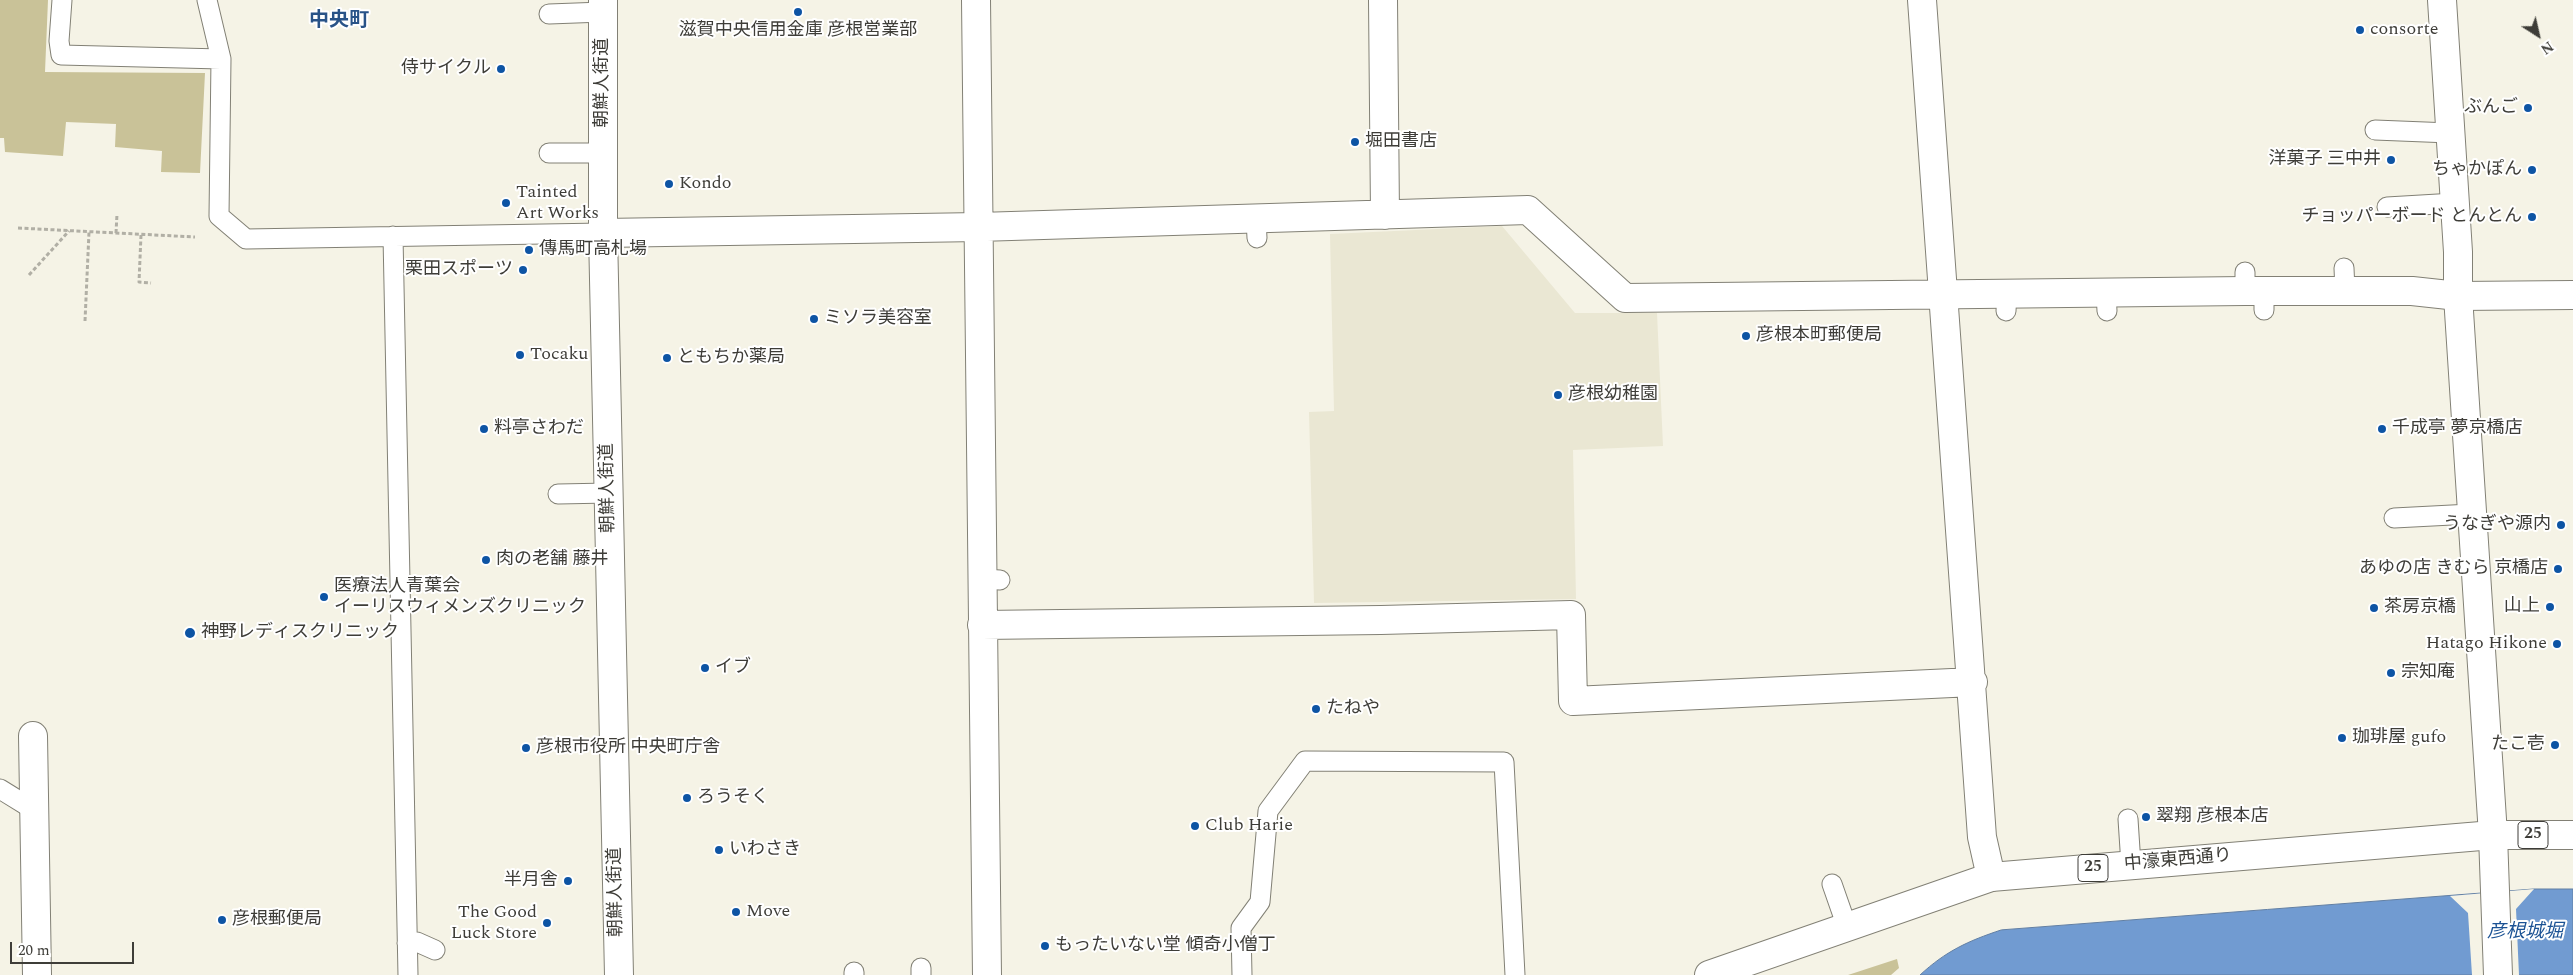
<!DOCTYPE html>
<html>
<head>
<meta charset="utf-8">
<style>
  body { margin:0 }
  #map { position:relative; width:2573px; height:975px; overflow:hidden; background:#f5f3e6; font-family:Spectral,serif }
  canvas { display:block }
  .north { position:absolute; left:2513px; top:10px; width:50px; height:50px; -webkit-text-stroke:4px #fff; paint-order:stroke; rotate:145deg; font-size:14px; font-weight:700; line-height:20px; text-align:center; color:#3e3d38 }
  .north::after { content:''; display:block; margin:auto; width:18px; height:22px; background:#3e3d38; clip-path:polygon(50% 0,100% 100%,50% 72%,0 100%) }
  .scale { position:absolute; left:10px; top:942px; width:124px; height:22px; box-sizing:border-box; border:2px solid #3e3d38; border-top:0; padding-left:6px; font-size:15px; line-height:18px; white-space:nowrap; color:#3e3d38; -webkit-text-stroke:4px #fff; paint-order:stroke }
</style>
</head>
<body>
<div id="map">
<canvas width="2573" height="975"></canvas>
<div class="north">N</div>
<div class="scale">20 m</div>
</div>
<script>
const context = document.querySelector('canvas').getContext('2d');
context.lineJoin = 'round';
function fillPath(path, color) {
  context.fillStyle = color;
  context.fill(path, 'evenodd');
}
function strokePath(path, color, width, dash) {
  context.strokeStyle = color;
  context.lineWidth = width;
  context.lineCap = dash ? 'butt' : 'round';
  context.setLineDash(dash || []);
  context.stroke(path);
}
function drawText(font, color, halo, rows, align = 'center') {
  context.font = font + ' Spectral,"Noto Sans JP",serif';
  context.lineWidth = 4;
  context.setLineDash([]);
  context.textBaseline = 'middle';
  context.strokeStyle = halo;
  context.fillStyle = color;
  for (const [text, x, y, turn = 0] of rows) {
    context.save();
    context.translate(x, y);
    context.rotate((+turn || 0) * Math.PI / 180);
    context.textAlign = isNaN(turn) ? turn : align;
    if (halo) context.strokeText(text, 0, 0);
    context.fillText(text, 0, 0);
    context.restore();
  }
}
fillPath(new Path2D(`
  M 1502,226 L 1575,313 L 1657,313 L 1663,446 L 1573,450 L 1576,599 L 1314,603 L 1309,412 L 1334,411 L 1330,234 Z`), '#eae7d3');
fillPath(new Path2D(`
  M 0,0 L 48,0 L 45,72 L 205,73 L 200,173 L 161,172 L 162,151 L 115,147 L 116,124 L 66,122 L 63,156 L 5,152 L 4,138 L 0,138 Z
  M 1897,959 L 1899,968 L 1891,975 L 1848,975 Z`), '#c9c298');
const water = new Path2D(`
  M 2534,889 L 2573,889 L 2573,975 L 1920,975 C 1946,951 1968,941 2001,930 Z`);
fillPath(water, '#719bd1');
strokePath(water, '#627fa3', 1);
fillPath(new Path2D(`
  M 2534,889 L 2516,909 L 2519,975 L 2472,975 L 2468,913 L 2450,896 Z`), '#f5f3e6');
const lane = new Path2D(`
  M 62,0 L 59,41 L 61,55 L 221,59
  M 207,0 L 221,59 L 219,216 L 246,239 L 603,233
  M 549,14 L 603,12
  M 2375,130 L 2450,133
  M 549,153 L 603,153
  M 2387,207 L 2455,203
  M 1256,219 L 1257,238
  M 393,236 L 408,975
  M 2344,268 L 2345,291
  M 2245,291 L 2245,272
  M 2264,291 L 2264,310
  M 2106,292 L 2107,311
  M 2006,311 L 2007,292
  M 558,494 L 609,493
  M 2394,518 L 2471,514
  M 982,579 L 1000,580
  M 0,789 L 34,810
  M 2128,819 L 2131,865
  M 1832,884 L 1847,927
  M 407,943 L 417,942 L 435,950
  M 854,975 L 854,972
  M 921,975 L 921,968
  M 1242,975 L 1241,928 L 1260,902 L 1268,811 L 1305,761 L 1504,762 L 1515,975`);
const street = new Path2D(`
  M 976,0 L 987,975
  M 1383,0 L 1385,215
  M 1922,0 L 1982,837 L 1991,877
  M 603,233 L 979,227 L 1528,210 L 1625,298 L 2245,291 L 2412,291 L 2458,296 L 2573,295
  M 982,625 L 1381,620 L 1571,615 L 1573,701 L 1973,682
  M 33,736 L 37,975`);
const secondary = new Path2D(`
  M 603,0 L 603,233 L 619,975
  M 2442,0 L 2458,252 L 2458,296 L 2493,835 L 2498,975`);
const primary = new Path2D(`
  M 1709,975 L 1991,877 L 2493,835 L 2573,835`);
strokePath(lane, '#828075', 21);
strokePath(street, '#828075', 30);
strokePath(secondary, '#828075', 30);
strokePath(primary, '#828075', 30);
strokePath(new Path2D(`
  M 18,228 L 195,237
  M 116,233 L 117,214
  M 141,235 L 139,282 L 151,283
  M 29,275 L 69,231
  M 85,321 L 89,232`), '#b1afa5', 3, [4, 2.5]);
strokePath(lane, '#fff', 19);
strokePath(street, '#fff', 28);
strokePath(secondary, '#fff', 28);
strokePath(primary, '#fff', 28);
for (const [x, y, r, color] of [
  [798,12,5,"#0d54a4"],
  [2360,30,5,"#0d54a4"],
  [501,69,5,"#0d54a4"],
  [2528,108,5,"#0d54a4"],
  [1355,142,5,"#0d54a4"],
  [2391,160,5,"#0d54a4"],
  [2532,170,5,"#0d54a4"],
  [669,184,5,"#0d54a4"],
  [506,203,5,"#0d54a4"],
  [2532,217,5,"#0d54a4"],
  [529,250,5,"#0d54a4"],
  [523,270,5,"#0d54a4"],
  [814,319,5,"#0d54a4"],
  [1746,336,5,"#0d54a4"],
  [520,355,5,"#0d54a4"],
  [667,358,5,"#0d54a4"],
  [1558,395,5,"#0d54a4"],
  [484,429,5,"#0d54a4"],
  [2382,429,5,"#0d54a4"],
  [2561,525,5,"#0d54a4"],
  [486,560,5,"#0d54a4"],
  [2558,569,5,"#0d54a4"],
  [324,597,5,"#0d54a4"],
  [2550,607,5,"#0d54a4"],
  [2374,608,5,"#0d54a4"],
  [190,633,6,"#0d54a4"],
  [2557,644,5,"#0d54a4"],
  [705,668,5,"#0d54a4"],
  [2391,673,5,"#0d54a4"],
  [1316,709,5,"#0d54a4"],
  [2342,738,5,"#0d54a4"],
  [2555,745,5,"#0d54a4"],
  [526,748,5,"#0d54a4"],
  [687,798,5,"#0d54a4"],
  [2146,817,5,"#0d54a4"],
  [1195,826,5,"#0d54a4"],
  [719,850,5,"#0d54a4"],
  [568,881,5,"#0d54a4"],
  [736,912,5,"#0d54a4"],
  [222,920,5,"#0d54a4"],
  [547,923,5,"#0d54a4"],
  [1045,946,5,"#0d54a4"]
]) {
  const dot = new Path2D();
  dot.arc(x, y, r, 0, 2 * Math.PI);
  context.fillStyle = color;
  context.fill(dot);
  strokePath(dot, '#fff', 2);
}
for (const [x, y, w] of [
  [2533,835,30],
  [2093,868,30]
]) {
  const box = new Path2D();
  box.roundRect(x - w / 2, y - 13.5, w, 27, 4);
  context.fillStyle = '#fff';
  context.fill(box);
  strokePath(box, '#3e3d38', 1);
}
drawText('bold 16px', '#3e3d38', null, [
  ["25",2533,835],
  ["25",2093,868]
]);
drawText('18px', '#3e3d38', '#fff', [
  ["consorte",2370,30],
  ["滋賀中央信用金庫 彦根営業部",798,31,"center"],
  ["侍サイクル",491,69,"right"],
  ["ぶんご",2518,108,"right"],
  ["堀田書店",1365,142],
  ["洋菓子 三中井",2381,160,"right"],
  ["ちゃかぽん",2522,170,"right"],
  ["Kondo",679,184],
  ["Tainted",516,193],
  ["Art Works",516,214],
  ["チョッパーボード とんとん",2522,217,"right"],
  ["傳馬町高札場",539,250],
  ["栗田スポーツ",513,270,"right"],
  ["ミソラ美容室",824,319],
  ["彦根本町郵便局",1756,336],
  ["Tocaku",530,355],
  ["ともちか薬局",677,358],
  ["彦根幼稚園",1568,395],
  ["料亭さわだ",494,429],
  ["千成亭 夢京橋店",2392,429],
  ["うなぎや源内",2551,525,"right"],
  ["肉の老舗 藤井",496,560],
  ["あゆの店 きむら 京橋店",2548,569,"right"],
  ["医療法人青葉会",334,587],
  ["イーリスウィメンズクリニック",334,608],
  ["山上",2540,607,"right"],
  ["茶房京橋",2384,608],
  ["神野レディスクリニック",201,633],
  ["Hatago Hikone",2547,644,"right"],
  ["イブ",715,668],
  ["宗知庵",2401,673],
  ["たねや",1326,709],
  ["珈琲屋 gufo",2352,738],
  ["たこ壱",2545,745,"right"],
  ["彦根市役所 中央町庁舎",536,748],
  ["ろうそく",697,798],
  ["翠翔 彦根本店",2156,817],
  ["Club Harie",1205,826],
  ["いわさき",729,850],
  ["半月舎",558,881,"right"],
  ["Move",746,912],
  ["The Good",537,913,"right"],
  ["Luck Store",537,934,"right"],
  ["彦根郵便局",232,920],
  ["もったいない堂 傾奇小僧丁",1055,946]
], 'left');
drawText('18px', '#3e3d38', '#fff', [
  ["朝鮮人街道",603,83,-90],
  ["朝鮮人街道",609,488,-91],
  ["中濠東西通り",2178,861,-5],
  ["朝鮮人街道",617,892,-91]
]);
drawText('italic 19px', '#1b5294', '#fff', [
  ["彦根城堀",2525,933]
]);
drawText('bold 20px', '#295388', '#fff', [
  ["中央町",339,22]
]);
</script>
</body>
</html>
